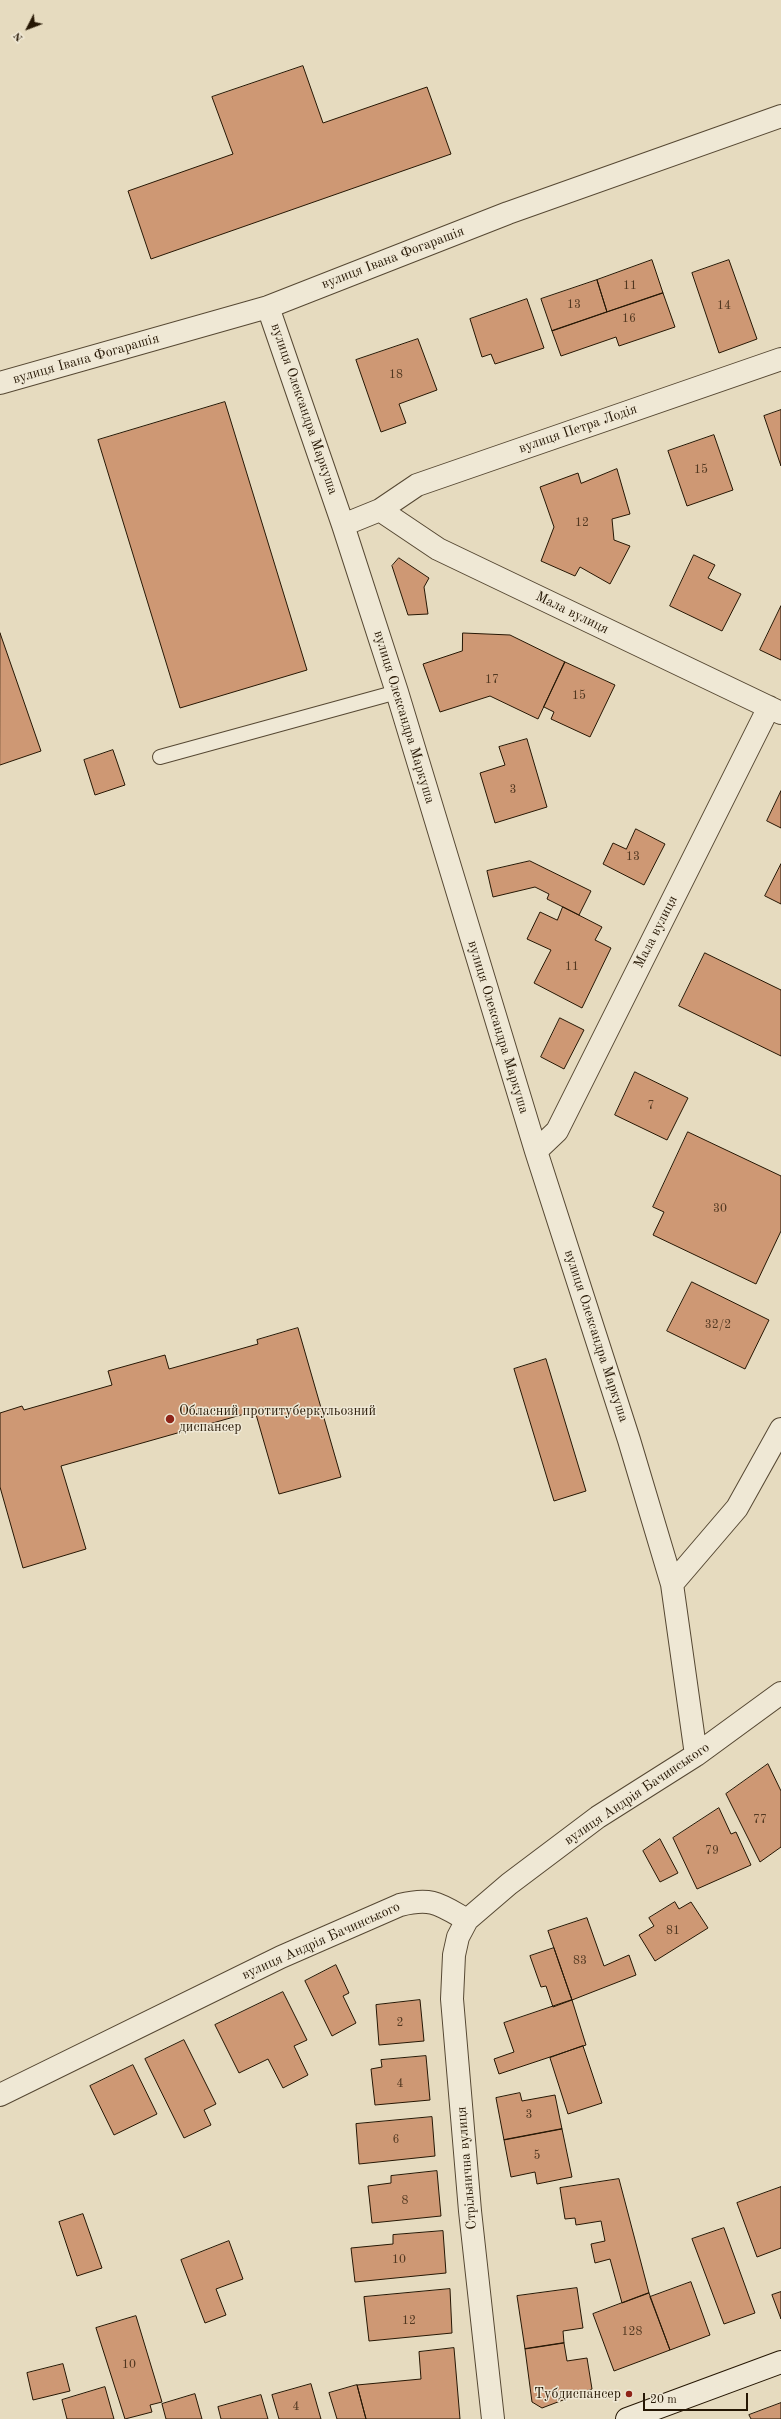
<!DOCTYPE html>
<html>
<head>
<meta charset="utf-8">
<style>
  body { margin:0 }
  #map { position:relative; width:781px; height:2419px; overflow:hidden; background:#e6dbbf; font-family:"Old Standard TT",serif }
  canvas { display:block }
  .north { position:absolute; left:8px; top:8px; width:40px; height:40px; -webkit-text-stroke:3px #efe8d5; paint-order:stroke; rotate:228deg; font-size:11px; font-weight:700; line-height:16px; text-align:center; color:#261704 }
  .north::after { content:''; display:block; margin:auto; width:14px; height:18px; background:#261704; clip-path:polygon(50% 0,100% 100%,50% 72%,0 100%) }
  .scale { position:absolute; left:643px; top:2393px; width:105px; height:18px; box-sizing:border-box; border:2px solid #261704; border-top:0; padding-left:5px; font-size:12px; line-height:14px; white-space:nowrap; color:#261704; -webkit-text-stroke:3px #efe8d5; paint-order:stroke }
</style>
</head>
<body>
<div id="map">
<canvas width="781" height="2419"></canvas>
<div class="north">N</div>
<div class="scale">20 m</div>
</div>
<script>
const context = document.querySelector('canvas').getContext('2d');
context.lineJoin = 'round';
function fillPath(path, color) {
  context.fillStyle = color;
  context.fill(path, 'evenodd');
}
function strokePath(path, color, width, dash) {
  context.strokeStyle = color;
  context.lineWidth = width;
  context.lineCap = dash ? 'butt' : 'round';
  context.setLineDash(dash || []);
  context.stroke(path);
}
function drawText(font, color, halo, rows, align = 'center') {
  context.font = font + ' "Old Standard TT",serif';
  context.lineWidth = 3;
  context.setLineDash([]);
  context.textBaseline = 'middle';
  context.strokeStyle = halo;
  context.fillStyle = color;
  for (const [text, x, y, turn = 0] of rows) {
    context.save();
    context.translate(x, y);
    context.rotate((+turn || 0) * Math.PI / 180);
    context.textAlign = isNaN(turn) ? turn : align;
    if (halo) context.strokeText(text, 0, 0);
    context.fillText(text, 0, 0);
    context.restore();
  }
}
const building = new Path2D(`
  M 303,66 L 323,123 L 427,87 L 451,154 L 151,259 L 128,191 L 233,154 L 212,97 Z
  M 652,260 L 663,293 L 607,312 L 597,280 Z
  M 729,260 L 757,339 L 719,353 L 692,273 Z
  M 597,280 L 607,312 L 552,331 L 541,299 Z
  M 663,293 L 675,327 L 619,346 L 616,337 L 561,356 L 552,331 Z
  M 527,299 L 544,348 L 495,364 L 491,354 L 482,357 L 470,319 Z
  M 418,339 L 437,390 L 399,404 L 406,423 L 381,432 L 356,360 Z
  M 225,402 L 307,670 L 180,708 L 98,440 Z
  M 781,410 L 781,466 L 764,416 Z
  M 714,435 L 733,490 L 687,506 L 668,451 Z
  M 617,469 L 630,514 L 612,519 L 614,540 L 630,546 L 610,584 L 580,567 L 575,576 L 541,561 L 554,527 L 540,487 L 578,473 L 581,483 Z
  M 694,555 L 715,565 L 708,578 L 741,594 L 722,631 L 670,606 Z
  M 399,558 L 429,578 L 424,587 L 428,614 L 408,615 L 392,566 Z
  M 781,606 L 781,660 L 760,650 Z
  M 0,633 L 41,751 L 0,765 Z
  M 463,633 L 510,635 L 565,662 L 538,719 L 490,696 L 440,712 L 423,664 L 462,651 Z
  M 565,662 L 615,685 L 590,737 L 551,719 L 554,712 L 544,707 Z
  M 527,739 L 547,807 L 495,823 L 480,773 L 505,765 L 499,747 Z
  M 113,750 L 125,785 L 95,795 L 84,760 Z
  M 781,791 L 781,828 L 767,821 Z
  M 636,829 L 665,844 L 644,885 L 603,864 L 613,843 L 626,849 Z
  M 530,861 L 591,891 L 579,915 L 547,899 L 549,894 L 535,887 L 493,897 L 487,871 Z
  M 781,864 L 781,904 L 765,896 Z
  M 563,907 L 602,927 L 595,940 L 611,948 L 582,1008 L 534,983 L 551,950 L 527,939 L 540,912 L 557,920 Z
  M 705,953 L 781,990 L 781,1056 L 679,1006 Z
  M 560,1018 L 584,1030 L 564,1069 L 541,1057 Z
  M 635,1072 L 688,1098 L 667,1140 L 615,1115 Z
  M 688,1132 L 781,1176 L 781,1231 L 756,1284 L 653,1235 L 664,1212 L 653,1207 Z
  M 692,1282 L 769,1320 L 745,1369 L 667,1331 Z
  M 298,1328 L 341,1477 L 279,1494 L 255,1411 L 61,1466 L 86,1549 L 23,1568 L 0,1487 L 0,1413 L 22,1406 L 24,1410 L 112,1385 L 108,1371 L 165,1355 L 169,1369 L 258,1344 L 257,1340 Z
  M 546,1359 L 586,1491 L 554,1501 L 514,1369 Z
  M 768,1764 L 781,1791 L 781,1847 L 760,1862 L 726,1794 Z
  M 719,1808 L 731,1834 L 736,1832 L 751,1865 L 697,1889 L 673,1838 Z
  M 660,1839 L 678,1873 L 660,1882 L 643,1851 Z
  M 675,1902 L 679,1909 L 691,1902 L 708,1928 L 655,1961 L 639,1935 L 654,1926 L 649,1918 Z
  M 587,1918 L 604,1966 L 629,1955 L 636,1975 L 572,2000 L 548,1931 Z
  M 554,1948 L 572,2000 L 553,2007 L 546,1986 L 541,1987 L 530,1956 Z
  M 336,1965 L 349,1993 L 343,1996 L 356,2023 L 332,2036 L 305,1981 Z
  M 283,1992 L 307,2040 L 294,2046 L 308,2075 L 283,2088 L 268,2059 L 239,2073 L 215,2025 Z
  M 420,2000 L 424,2041 L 379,2045 L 376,2005 Z
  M 572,2000 L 586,2045 L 499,2074 L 494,2059 L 514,2052 L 504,2023 Z
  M 184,2040 L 216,2104 L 204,2110 L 211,2125 L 184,2138 L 145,2059 Z
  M 583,2046 L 602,2103 L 568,2114 L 550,2058 Z
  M 426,2056 L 430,2100 L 375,2105 L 371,2069 L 382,2067 L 381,2060 Z
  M 133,2065 L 157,2114 L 114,2135 L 90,2086 Z
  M 520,2093 L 522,2101 L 555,2095 L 562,2129 L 504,2140 L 496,2098 Z
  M 432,2117 L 435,2156 L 359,2164 L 356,2124 Z
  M 562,2129 L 572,2177 L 537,2184 L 535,2172 L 511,2177 L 504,2140 Z
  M 437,2171 L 441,2216 L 372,2223 L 368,2186 L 391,2183 L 391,2176 Z
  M 619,2179 L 649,2293 L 622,2303 L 610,2259 L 595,2263 L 591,2244 L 605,2241 L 601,2221 L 576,2225 L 575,2218 L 565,2219 L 560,2188 Z
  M 781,2187 L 781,2248 L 757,2257 L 737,2203 Z
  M 83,2214 L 102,2268 L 77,2276 L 59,2222 Z
  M 724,2228 L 755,2313 L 724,2324 L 692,2239 Z
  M 443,2231 L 446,2273 L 355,2282 L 351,2248 L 393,2244 L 393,2235 Z
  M 229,2241 L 243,2279 L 216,2289 L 226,2315 L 205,2323 L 181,2260 Z
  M 691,2282 L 710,2335 L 670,2350 L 650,2297 Z
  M 577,2288 L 583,2328 L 563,2331 L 564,2343 L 525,2349 L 517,2296 Z
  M 450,2289 L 452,2333 L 369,2341 L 364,2297 Z
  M 781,2292 L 781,2319 L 772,2295 Z
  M 649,2293 L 670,2350 L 614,2371 L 593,2314 Z
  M 136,2316 L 162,2402 L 150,2405 L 152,2412 L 125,2419 L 96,2328 Z
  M 564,2343 L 567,2361 L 587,2358 L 592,2389 L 542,2408 L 532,2402 L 525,2349 Z
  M 454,2348 L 460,2419 L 366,2419 L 357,2385 L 421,2379 L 419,2352 Z
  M 63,2364 L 70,2391 L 33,2400 L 27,2373 Z
  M 311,2384 L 321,2419 L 279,2419 L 272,2395 Z
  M 357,2385 L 366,2419 L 337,2419 L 329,2393 Z
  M 105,2387 L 114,2419 L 67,2419 L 62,2400 Z
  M 195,2394 L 202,2419 L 166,2419 L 162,2404 Z
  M 261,2395 L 268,2419 L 221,2419 L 218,2407 Z
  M 781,2403 L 781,2419 L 751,2419 L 749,2415 Z`);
fillPath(building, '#ce9874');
strokePath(building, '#261704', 1);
const lane = new Path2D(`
  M 160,757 L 397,692`);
const street = new Path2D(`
  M 268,307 L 343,525 L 397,692 L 536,1151 L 629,1440 L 672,1584 L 696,1755
  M 0,383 L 268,307 L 508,213 L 781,116
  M 380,510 L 438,549 L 781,713
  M 343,525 L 380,510 L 417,485 L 781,359
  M 536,1151 L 557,1131 L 769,707
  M 672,1584 L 737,1508 L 781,1429
  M 467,1920 L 458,1937 L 454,1955 L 452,1999 L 470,2211 L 493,2419
  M 0,2095 L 281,1957 L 400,1905 C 432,1897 439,1904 467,1920 L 509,1884 L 598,1817 L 696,1755 L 781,1693`);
const secondary = new Path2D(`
  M 627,2419 L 781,2362`);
strokePath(lane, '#564833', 16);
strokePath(street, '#564833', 24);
strokePath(secondary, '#261704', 24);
strokePath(lane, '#efe8d5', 14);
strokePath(street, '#efe8d5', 22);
strokePath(secondary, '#efe8d5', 22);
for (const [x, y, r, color] of [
  [170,1419,5,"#8f2418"],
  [629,2394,4,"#8f2418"]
]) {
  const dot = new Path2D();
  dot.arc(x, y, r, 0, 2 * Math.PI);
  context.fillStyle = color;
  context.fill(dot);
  strokePath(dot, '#efe8d5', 1.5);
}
drawText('12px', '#503720', null, [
  ["11",630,286],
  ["13",574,305],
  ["14",724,306],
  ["16",629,319],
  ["18",396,375],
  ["15",701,470],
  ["12",582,523],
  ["17",492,680],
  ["15",579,696],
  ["3",513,790],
  ["13",633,857],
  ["11",572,967],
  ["7",651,1106],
  ["30",720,1209],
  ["32/2",718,1325],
  ["77",760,1820],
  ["79",712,1851],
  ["81",673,1931],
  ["83",580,1961],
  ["2",400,2023],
  ["4",400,2084],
  ["3",529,2115],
  ["6",396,2140],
  ["5",537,2156],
  ["8",405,2201],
  ["10",399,2260],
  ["12",409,2321],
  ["128",632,2332],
  ["10",129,2365],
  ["4",296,2407]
]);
drawText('14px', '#261704', '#efe8d5', [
  ["вулиця Івана Фогарашія",393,258,-21],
  ["вулиця Івана Фогарашія",86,359,-16],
  ["вулиця Олександра Маркуша",304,409,71],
  ["вулиця Петра Лодія",578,429,-19],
  ["Мала вулиця",572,613,26],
  ["вулиця Олександра Маркуша",404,717,73],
  ["Мала вулиця",656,932,-63],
  ["вулиця Олександра Маркуша",498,1027,73],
  ["вулиця Олександра Маркуша",596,1336,72],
  ["вулиця Андрія Бачинського",637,1794,-34],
  ["вулиця Андрія Бачинського",321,1941,-24],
  ["Стрільнична вулиця",467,2168,-95]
]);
drawText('14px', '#261704', '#efe8d5', [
  ["Обласний протитуберкульозний",179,1411],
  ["диспансер",179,1427],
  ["Тубдиспансер",621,2394,"right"]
], 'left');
</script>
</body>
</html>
